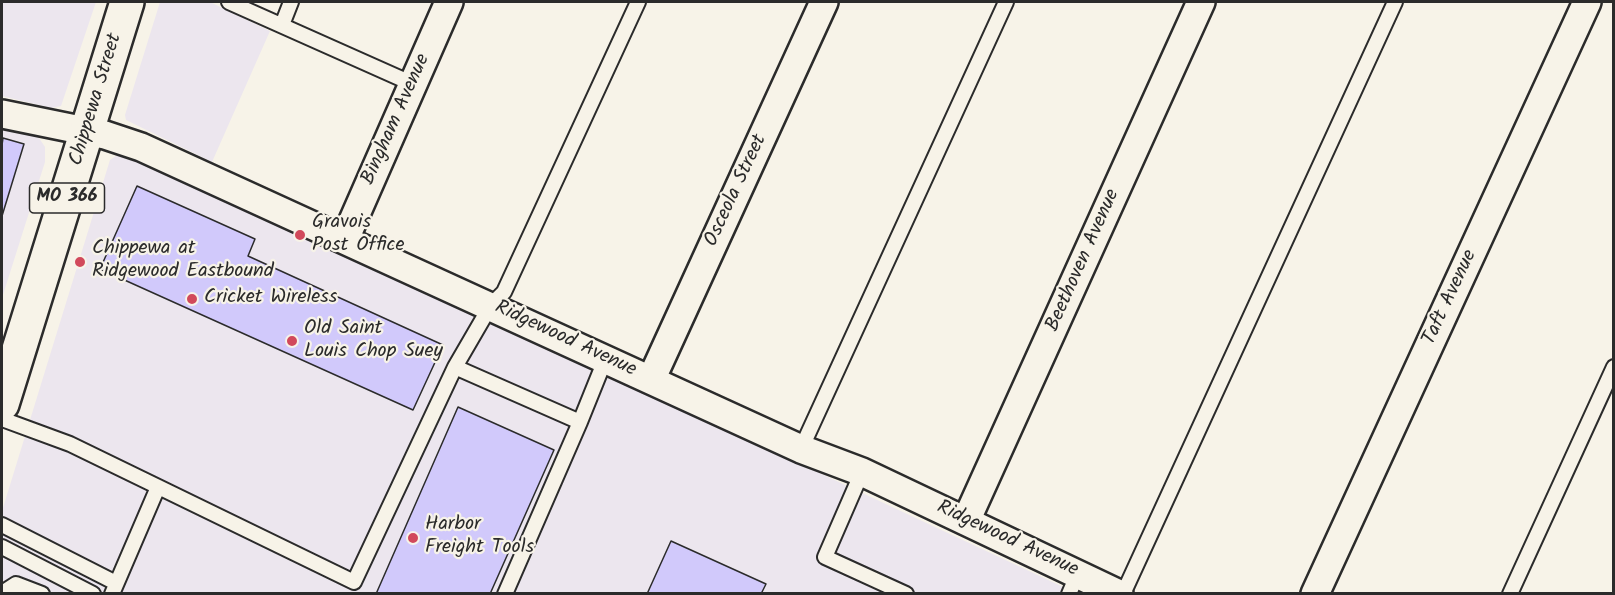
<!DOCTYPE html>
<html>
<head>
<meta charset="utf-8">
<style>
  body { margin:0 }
  #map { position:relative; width:1615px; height:595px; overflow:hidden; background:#f7f3e8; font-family:Kalam,sans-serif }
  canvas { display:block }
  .frame { position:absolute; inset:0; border:3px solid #2b2b2b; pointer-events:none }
</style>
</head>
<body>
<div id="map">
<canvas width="1615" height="595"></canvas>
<div class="frame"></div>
</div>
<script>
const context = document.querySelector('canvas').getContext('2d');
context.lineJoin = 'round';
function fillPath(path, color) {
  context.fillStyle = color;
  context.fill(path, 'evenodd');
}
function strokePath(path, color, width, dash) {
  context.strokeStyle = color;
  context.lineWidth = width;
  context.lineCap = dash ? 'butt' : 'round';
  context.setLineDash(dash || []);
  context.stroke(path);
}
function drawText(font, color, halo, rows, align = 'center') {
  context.font = font + ' Kalam,sans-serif';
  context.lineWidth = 4.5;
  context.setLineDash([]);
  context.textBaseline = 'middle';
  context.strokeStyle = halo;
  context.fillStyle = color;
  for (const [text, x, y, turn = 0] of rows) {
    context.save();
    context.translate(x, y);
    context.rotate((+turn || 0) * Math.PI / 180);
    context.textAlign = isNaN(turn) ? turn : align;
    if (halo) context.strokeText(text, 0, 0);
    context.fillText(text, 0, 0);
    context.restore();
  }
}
fillPath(new Path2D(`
  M 2,2 L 96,2 L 61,106 L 51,108 L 2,96 Z
  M 160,2 L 210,2 L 270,31 L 212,162 L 126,120 L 125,115 Z
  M 2,121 L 23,127 L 39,138 L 45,147 L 45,162 L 2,298 Z
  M 119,154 L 623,381 L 1076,593 L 2,594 L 2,511 L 110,160 Z`), '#ece6ee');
const building = new Path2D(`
  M 3,138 L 24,144 L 2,216 L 2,145 Z
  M 137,186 L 255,239 L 248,256 L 443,345 L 413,410 L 100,269 Z
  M 458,407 L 554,450 L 490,594 L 376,594 Z
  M 671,541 L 766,584 L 761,594 L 647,594 Z`);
fillPath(building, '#d1c9fb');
strokePath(building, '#2b2b2b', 1.5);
const lane = new Path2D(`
  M 229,2 L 413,84
  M 282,25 L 291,2
  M 455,367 L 491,305 L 504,292 L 638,2
  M 2,419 L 70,444 L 354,582 L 455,367 L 580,422 L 605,360
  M 801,449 L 1006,2
  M 862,472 L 825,557 L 906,594
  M 2,525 L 116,583
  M 2,547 L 93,594
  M 2,593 L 16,584 L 42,594
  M 112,594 L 158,487
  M 505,594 L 580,422
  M 1069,594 L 1078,573
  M 1123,594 L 1395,2
  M 1510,594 L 1614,367`);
const street = new Path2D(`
  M 2,114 L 105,135 L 141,147 L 801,449 L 862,472 L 1119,594
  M 345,239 L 449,2
  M 651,380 L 824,2
  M 966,521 L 1201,2
  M 1315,594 L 1587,2`);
const primary = new Path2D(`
  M 2,404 L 127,2`);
strokePath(lane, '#2b2b2b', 18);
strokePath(street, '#2b2b2b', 32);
strokePath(primary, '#2b2b2b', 38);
strokePath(lane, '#f7f3e8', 14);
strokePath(street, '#f7f3e8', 27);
strokePath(primary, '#f7f3e8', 33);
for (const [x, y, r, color] of [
  [300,235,6,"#d1495b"],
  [80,262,6,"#d1495b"],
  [192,299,6,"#d1495b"],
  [292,341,6,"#d1495b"],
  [413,538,6,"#d1495b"]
]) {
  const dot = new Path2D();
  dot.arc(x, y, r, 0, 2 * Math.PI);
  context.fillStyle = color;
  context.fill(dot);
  strokePath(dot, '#f7f3e8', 2);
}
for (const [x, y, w] of [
  [67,198,75]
]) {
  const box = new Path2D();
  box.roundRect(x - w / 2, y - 15, w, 30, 4.5);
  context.fillStyle = '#f7f3e8';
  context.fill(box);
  strokePath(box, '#2b2b2b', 1.5);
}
drawText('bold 18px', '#2b2b2b', null, [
  ["MO 366",67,198]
]);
drawText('20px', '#2b2b2b', '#f7f3e8', [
  ["Chippewa Street",97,100,-73],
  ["Bingham Avenue",397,120,-66],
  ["Osceola Street",737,191,-65],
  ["Beethoven Avenue",1084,261,-66],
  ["Taft Avenue",1451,298,-65],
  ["Ridgewood Avenue",565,340,25],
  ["Ridgewood Avenue",1007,540,25]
]);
drawText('20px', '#2b2b2b', '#f7f3e8', [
  ["Gravois",312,224],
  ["Post Office",312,247],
  ["Chippewa at",92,250],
  ["Ridgewood Eastbound",92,273],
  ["Cricket Wireless",204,299],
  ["Old Saint",304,330],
  ["Louis Chop Suey",304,353],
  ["Harbor",425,526],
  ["Freight Tools",425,549]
], 'left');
</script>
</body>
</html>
